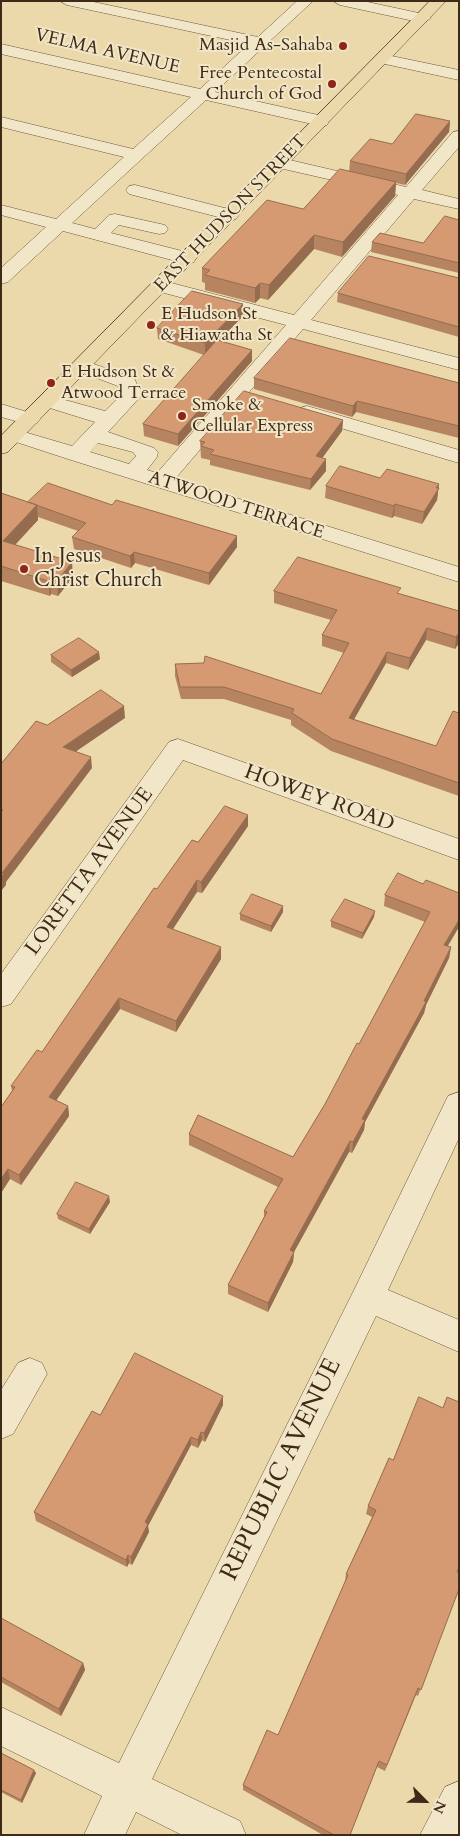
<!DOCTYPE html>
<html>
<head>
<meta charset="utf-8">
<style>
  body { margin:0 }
  #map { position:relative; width:460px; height:1836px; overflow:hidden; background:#ebd9ac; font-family:Cardo,serif }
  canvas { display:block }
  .frame { position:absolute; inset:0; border:2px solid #3e2b17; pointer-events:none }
  .north { position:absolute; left:400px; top:1776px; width:50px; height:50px; -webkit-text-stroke:4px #f2e6c9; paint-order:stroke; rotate:113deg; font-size:14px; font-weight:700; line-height:20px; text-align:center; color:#3e2b17 }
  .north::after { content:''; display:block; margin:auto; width:18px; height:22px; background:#3e2b17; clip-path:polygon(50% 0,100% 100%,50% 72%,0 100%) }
</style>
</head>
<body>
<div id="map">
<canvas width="460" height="1836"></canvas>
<div class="frame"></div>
<div class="north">N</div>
</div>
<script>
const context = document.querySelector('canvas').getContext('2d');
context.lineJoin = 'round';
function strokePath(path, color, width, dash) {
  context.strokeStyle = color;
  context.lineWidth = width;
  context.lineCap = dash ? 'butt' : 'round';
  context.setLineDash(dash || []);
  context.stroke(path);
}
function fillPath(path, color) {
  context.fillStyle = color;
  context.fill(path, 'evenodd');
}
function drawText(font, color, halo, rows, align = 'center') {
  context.font = font + ' Cardo,serif';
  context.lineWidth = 4;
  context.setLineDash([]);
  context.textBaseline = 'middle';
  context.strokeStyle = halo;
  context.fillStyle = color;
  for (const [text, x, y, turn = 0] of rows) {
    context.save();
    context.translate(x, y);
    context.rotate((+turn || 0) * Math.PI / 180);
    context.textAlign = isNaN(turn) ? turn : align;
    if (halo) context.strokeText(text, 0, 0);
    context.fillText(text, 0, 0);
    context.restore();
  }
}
const minor = new Path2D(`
  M 60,1 L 89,1 L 258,37 L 297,1 L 313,1 L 215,92 L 327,117 L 329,121 L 327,125 L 321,126 L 206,100 L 72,223 L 95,229 L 109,215 L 115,214 L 165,225 L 168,229 L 165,233 L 159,234 L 119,225 L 111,233 L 194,254 L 196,258 L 194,262 L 187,264 L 63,231 L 8,282 L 1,284 L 1,268 L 46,227 L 1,215 L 1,205 L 56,219 L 124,157 L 1,127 L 1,117 L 133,149 L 191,97 L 1,54 L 1,44 L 200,89 L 249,44 L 67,5 Z
  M 333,1 L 363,1 L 428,15 L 431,18 L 423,23 L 340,5 Z
  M 382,54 L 459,70 L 459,80 L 376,62 L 374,59 Z
  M 459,131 L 459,147 L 422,190 L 459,199 L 459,209 L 414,199 L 311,320 L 459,358 L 459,370 L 303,329 L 175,479 L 459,567 L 459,582 L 68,459 L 7,439 L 4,435 L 7,431 L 14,429 L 72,446 L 95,422 L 40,405 L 37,401 L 40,397 L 47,395 L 105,411 L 122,394 L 118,386 L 75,370 L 72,366 L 75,362 L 82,360 L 134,378 L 142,395 L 108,432 L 154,448 L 158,452 L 157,457 L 147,470 L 157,473 L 286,325 L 153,290 L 151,286 L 153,282 L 160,280 L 294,315 L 398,195 L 275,167 L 272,163 L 275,159 L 281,158 L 406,187 L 453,132 ZM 98,443 L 133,452 L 136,456 L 129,464 L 90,452 Z
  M 135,185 L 236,211 L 239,215 L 236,219 L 230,220 L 129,194 L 126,190 L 129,186 Z
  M 1,404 L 37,415 L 40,419 L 37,423 L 30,425 L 1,417 Z
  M 307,406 L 459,450 L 459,463 L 300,416 L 297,412 L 300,408 Z
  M 178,739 L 459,839 L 459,860 L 183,760 L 11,1004 L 1,1007 L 1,974 L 169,742 Z
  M 459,1092 L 459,1138 L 388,1290 L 459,1320 L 459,1352 L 376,1316 L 152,1779 L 240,1821 L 246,1835 L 182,1835 L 136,1812 L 125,1835 L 84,1835 L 102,1796 L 1,1746 L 1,1707 L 119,1763 L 356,1286 L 448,1096 Z
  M 30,1358 L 42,1363 L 47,1374 L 13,1434 L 1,1439 L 1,1390 L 18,1363 Z
  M 459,1781 L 459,1835 L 420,1835 L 445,1787 Z`);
const major = new Path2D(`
  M 430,1 L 446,1 L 8,452 L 1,454 L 1,436 Z`);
strokePath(minor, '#69563c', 1);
strokePath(major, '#3e2b17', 1);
fillPath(minor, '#f2e6c9');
fillPath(major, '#ebd9ac');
fillPath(new Path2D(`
  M 450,121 L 449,132 L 405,185 L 396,183 L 395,196 L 342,257 L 314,249 L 268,300 L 260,298 L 255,303 L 205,290 L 205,283 L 202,282 L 202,268 L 303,209 L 349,172 L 350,161 Z
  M 459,220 L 459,273 L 371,252 L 372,242 L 423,243 Z
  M 459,278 L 459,337 L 337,302 L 338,293 Z
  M 243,316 L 219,341 L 252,350 L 252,361 L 178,446 L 144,436 L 143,424 L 204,355 L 158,339 L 157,328 Z
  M 254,378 L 459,383 L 459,438 L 356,412 L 352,417 L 254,389 Z
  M 343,420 L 342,431 L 322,458 L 326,471 L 310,490 L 210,465 L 210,460 L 201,458 L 200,441 Z
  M 380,478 L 439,484 L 437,500 L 422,524 L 394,516 L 392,518 L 325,498 L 326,486 Z
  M 1,493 L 28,502 L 237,536 L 237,547 L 209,585 L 135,563 L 131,568 L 74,549 L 72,537 L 78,531 L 38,517 L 38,520 L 15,544 L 73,577 L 58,596 L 51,594 L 50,596 L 1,581 Z
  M 274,591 L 400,594 L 459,611 L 459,643 L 455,649 L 426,640 L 408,670 L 386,663 L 354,719 L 436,746 L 459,713 L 459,796 L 331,751 L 291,725 L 291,720 L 224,699 L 181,699 L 175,676 L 175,664 L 321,694 L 344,653 L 322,646 L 322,635 L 331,620 L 274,603 Z
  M 51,655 L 100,659 L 72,677 L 51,662 Z
  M 248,815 L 248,826 L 202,893 L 197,892 L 173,929 L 221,959 L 176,1032 L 120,1009 L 56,1100 L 68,1106 L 69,1116 L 21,1185 L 10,1179 L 1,1193 L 1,1107 L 12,1091 L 11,1086 L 42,1052 L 157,889 L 198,842 Z
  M 423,884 L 448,946 L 451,947 L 449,958 L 426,1005 L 424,1013 L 365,1122 L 364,1130 L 352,1153 L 349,1152 L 294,1252 L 293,1262 L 268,1312 L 228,1294 L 228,1285 L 264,1217 L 264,1211 L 278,1187 L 189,1145 L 189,1134 L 293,1157 L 325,1104 L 359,1044 L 425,922 L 384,906 L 385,895 Z
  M 283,906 L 283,912 L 271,932 L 240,920 L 240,914 Z
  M 374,917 L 362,939 L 331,927 L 331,921 Z
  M 110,1202 L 90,1234 L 58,1219 L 57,1214 Z
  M 223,1396 L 223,1405 L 205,1442 L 202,1440 L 198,1448 L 191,1445 L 148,1526 L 149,1532 L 132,1565 L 129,1563 L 127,1567 L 36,1521 L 34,1512 L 100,1415 Z
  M 389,1458 L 457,1572 L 459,1589 L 418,1696 L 416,1695 L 385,1771 L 377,1767 L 350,1835 L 323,1835 L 243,1790 L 243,1785 L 278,1735 L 345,1582 L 346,1574 L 372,1517 L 366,1514 L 368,1506 Z
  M 1,1618 L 83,1663 L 85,1670 L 61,1716 L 1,1682 Z
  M 1,1753 L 36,1773 L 22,1803 L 1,1792 Z`), '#b78461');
fillPath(new Path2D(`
  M 450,121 L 449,132 L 405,185 L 406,174 Z
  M 396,182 L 395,196 L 342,257 L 343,242 Z
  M 314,235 L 314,249 L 268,300 L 269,285 Z
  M 260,283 L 260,298 L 255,303 L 255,288 Z
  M 243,304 L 243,316 L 205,355 L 205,343 Z
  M 252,350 L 252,361 L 178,446 L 178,434 Z
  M 357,401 L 356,412 L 352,417 L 353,406 Z
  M 343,420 L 342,431 L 315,468 L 316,456 Z
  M 326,459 L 326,471 L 310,490 L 311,479 Z
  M 439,484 L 437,500 L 422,524 L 424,512 Z
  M 395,504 L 394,516 L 392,518 L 394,506 Z
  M 37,505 L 38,520 L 5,556 L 3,541 Z
  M 237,536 L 237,547 L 209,585 L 209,573 Z
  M 134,552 L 135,563 L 131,568 L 130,556 Z
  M 72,562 L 73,577 L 58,596 L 57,581 Z
  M 50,579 L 51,594 L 50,596 L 48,581 Z
  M 427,628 L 426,640 L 408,670 L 410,658 Z
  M 459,633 L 459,643 L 455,649 L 456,637 Z
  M 99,652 L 100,659 L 72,677 L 71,670 Z
  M 387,652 L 386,663 L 348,730 L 349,718 Z
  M 124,706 L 125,718 L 65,759 L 63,747 Z
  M 91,757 L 92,768 L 6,882 L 6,885 L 1,891 L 2,873 Z
  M 248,815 L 248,826 L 202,893 L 201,882 Z
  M 197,880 L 197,892 L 167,938 L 167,927 Z
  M 283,906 L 283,912 L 271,932 L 271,926 Z
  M 375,911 L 374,917 L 362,939 L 363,933 Z
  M 459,920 L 459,927 L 442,956 L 444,945 Z
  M 221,947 L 221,959 L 176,1032 L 176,1021 Z
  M 451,947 L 449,958 L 426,1005 L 424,1013 L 365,1122 L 364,1130 L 352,1153 L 353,1142 L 362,1119 Z
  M 119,998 L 120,1009 L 51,1108 L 49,1097 Z
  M 68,1106 L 69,1116 L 21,1185 L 19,1175 Z
  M 350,1141 L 349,1152 L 294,1252 L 293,1262 L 268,1312 L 268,1303 L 290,1250 Z
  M 8,1169 L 10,1179 L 1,1193 L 1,1179 Z
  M 109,1196 L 110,1202 L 90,1234 L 89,1229 Z
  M 223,1396 L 223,1405 L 205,1442 L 204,1433 Z
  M 201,1432 L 202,1440 L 198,1448 L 198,1440 Z
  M 191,1437 L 191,1445 L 148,1526 L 149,1532 L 132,1565 L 131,1557 L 145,1522 Z
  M 128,1555 L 129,1563 L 127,1567 L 126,1560 Z
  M 83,1663 L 85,1670 L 61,1716 L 59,1709 Z
  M 34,1770 L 36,1773 L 22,1803 L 21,1800 Z`), '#956c4f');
const building = new Path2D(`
  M 416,114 L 450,121 L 406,174 L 350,161 L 370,139 L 392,144 Z
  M 340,169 L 396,182 L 343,242 L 314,235 L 269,285 L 260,283 L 255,288 L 205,275 L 210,270 L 202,268 L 267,200 L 303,209 Z
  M 445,216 L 459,220 L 459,263 L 372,242 L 380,233 L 423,243 Z
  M 369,256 L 459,278 L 459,327 L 338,293 Z
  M 192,291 L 243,304 L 205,343 L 157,328 Z
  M 290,338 L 459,383 L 459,426 L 357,401 L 353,406 L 254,378 Z
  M 217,340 L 252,350 L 178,434 L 143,424 Z
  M 244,391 L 343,420 L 316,456 L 326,459 L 311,479 L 210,454 L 214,450 L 201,446 L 205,442 L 200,441 Z
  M 340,466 L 380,478 L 387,469 L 439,484 L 436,488 L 439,488 L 424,512 L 395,504 L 394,506 L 326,486 Z
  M 48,483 L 112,505 L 116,500 L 237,536 L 209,573 L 134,552 L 130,556 L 72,537 L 86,523 L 28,502 Z
  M 1,493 L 37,505 L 3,541 L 72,562 L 57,581 L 50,579 L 48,581 L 1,566 Z
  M 298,557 L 401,588 L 397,593 L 459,611 L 459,633 L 456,637 L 427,628 L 410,658 L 387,652 L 349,718 L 436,746 L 453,711 L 459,713 L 459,783 L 332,739 L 292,713 L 294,709 L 224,687 L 180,687 L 175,664 L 204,663 L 205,656 L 321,694 L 349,643 L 322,635 L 337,610 L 274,591 Z
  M 79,638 L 99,652 L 71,670 L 51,655 Z
  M 101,690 L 124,706 L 63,747 L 91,757 L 2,873 L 4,874 L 1,877 L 1,812 L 3,810 L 1,809 L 1,764 L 36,721 L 47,725 Z
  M 225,806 L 248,815 L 201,882 L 197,880 L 167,927 L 221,947 L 176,1021 L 119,998 L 49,1097 L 68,1106 L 19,1175 L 8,1169 L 1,1179 L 1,1107 L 15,1087 L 11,1086 L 37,1050 L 42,1052 L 154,888 L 157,889 L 192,840 L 198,842 Z
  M 398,873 L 423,884 L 426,880 L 459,893 L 459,920 L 444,945 L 451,947 L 424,1001 L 426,1002 L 362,1119 L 365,1120 L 353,1142 L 350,1141 L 290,1250 L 294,1252 L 268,1303 L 228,1285 L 267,1212 L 264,1211 L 283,1179 L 189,1134 L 198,1115 L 293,1157 L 325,1104 L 357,1043 L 359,1044 L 430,912 L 385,895 Z
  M 252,894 L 283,906 L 271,926 L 240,914 Z
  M 345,899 L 375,911 L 363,933 L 331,921 Z
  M 76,1182 L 109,1196 L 89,1229 L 57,1214 Z
  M 135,1353 L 223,1396 L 204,1433 L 201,1432 L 198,1440 L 191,1437 L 145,1522 L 148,1524 L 131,1557 L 128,1555 L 126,1560 L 34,1512 L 92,1411 L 100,1415 Z
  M 419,1397 L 443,1408 L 447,1397 L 459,1402 L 459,1567 L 457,1572 L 459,1573 L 459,1589 L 421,1690 L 418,1688 L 387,1765 L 379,1761 L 350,1835 L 334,1835 L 243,1785 L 267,1730 L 278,1735 L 348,1575 L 346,1574 L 376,1510 L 368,1506 L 389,1458 L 393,1460 Z
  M 1,1618 L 83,1663 L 59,1709 L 1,1677 Z
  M 1,1753 L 34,1770 L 21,1800 L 1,1790 Z`);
fillPath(building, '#d59a71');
strokePath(building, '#956c4f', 1);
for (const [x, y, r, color] of [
  [343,46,5,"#8f2418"],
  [332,84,5,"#8f2418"],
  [151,325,5,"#8f2418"],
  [51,383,5,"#8f2418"],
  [182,416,5,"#8f2418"],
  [24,569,5,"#8f2418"]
]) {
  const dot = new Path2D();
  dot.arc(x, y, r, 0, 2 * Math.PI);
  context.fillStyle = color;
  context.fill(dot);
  strokePath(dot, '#f2e6c9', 2);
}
drawText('18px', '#3e2b17', '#f2e6c9', [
  ["Masjid As-Sahaba",333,46,"right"],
  ["Free Pentecostal",322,74,"right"],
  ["Church of God",322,95,"right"],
  ["E Hudson St",161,315],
  ["& Hiawatha St",161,336],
  ["E Hudson St &",61,373],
  ["Atwood Terrace",61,394],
  ["Smoke &",192,406],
  ["Cellular Express",192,427]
], 'left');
drawText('18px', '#3e2b17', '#f2e6c9', [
  ["VELMA AVENUE",107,52,13],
  ["EAST HUDSON STREET",231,214,-46],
  ["ATWOOD TERRACE",236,506,18]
]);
drawText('21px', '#3e2b17', '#f2e6c9', [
  ["In Jesus",34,557],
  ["Christ Church",34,581]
], 'left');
drawText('21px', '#3e2b17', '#f2e6c9', [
  ["HOWEY ROAD",319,799,20],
  ["LORETTA AVENUE",90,872,-54]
]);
drawText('25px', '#3e2b17', '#f2e6c9', [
  ["REPUBLIC AVENUE",282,1470,-64]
]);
</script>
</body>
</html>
